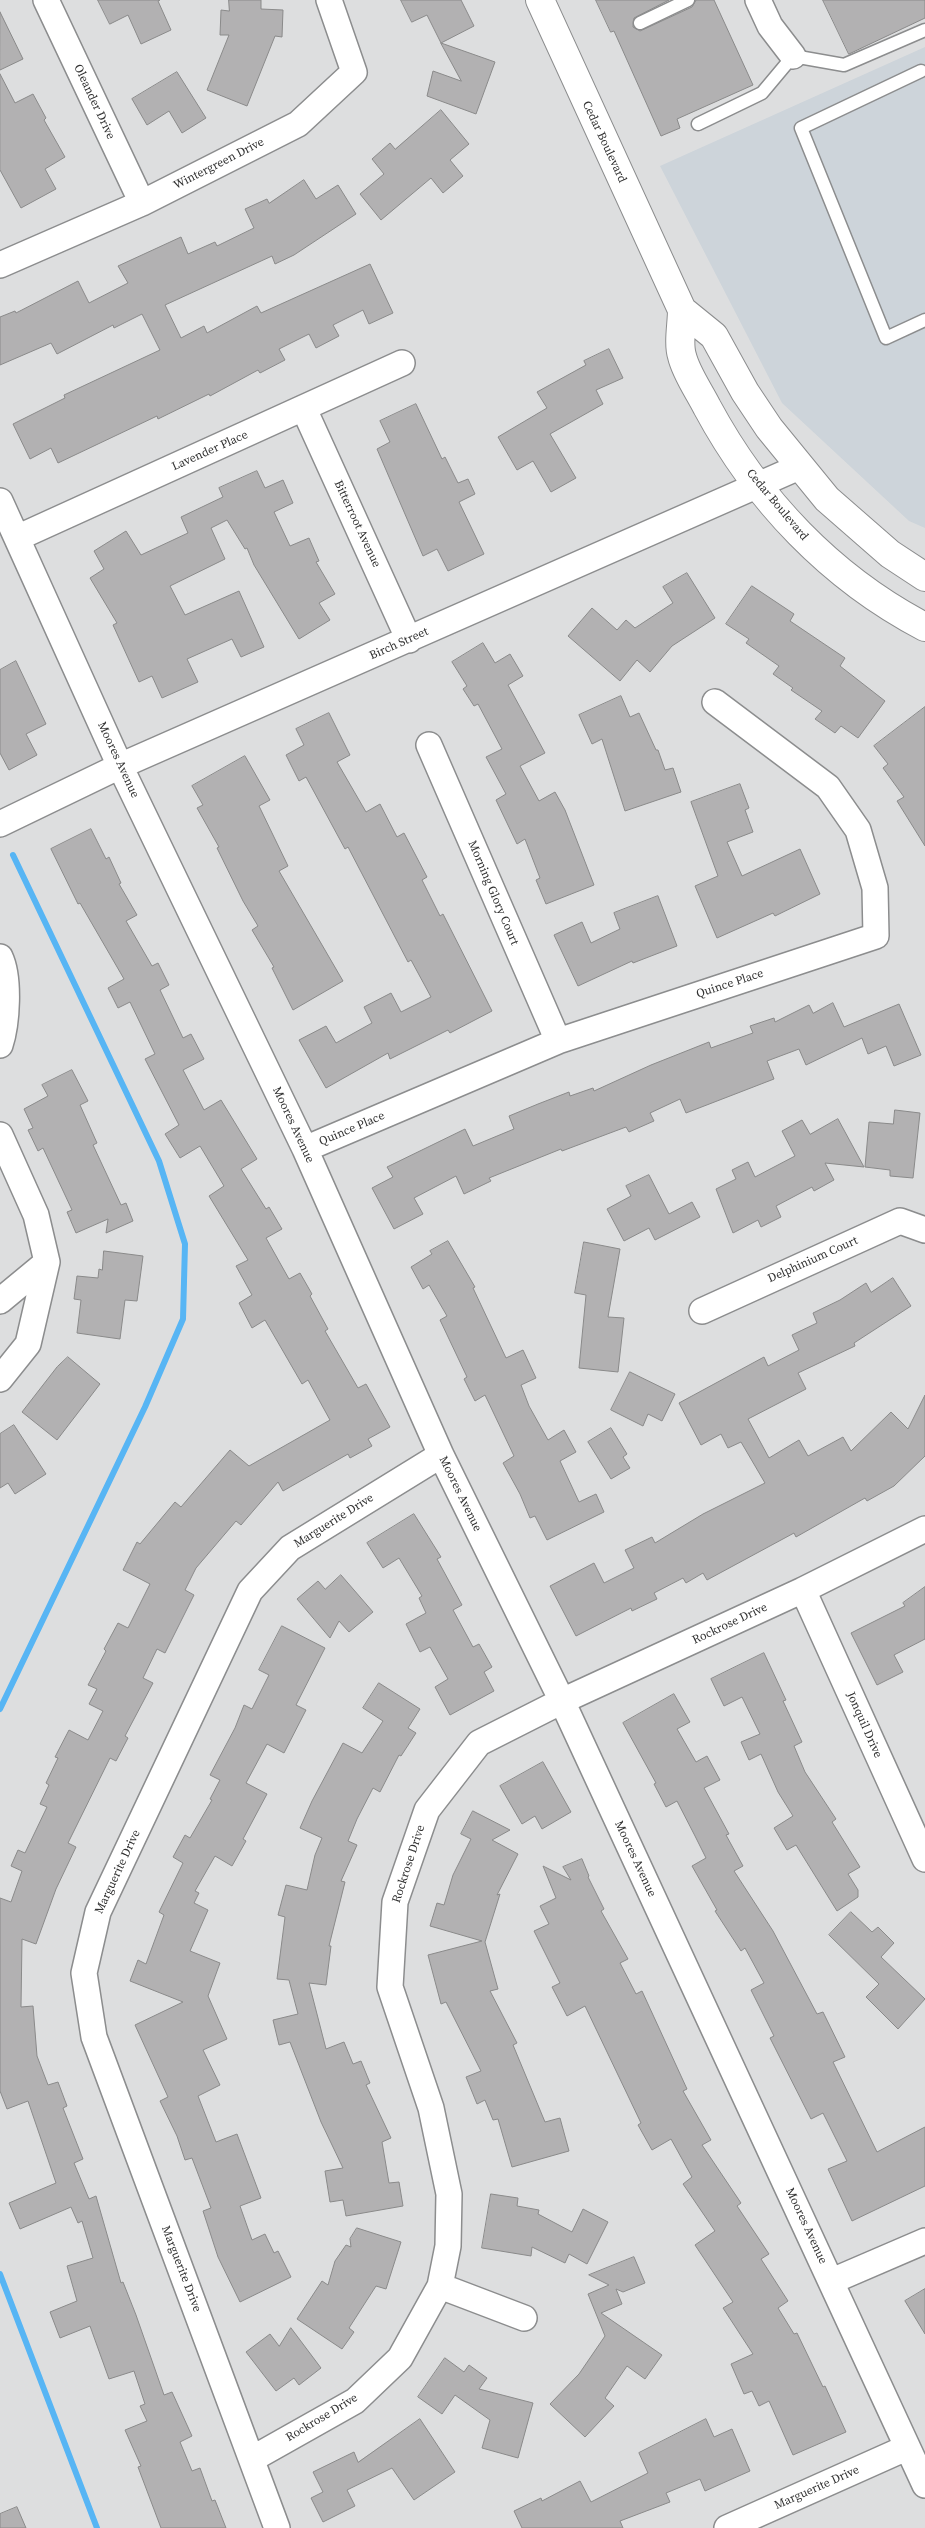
<!DOCTYPE html>
<html>
<head>
<meta charset="utf-8">
<style>
  body { margin:0 }
  canvas { display:block; background:#dddedf }
</style>
</head>
<body>
<canvas width="925" height="2528"></canvas>
<script>
const context = document.querySelector('canvas').getContext('2d');
context.lineJoin = 'round';
function fillPath(path, color) {
  context.fillStyle = color;
  context.fill(path, 'evenodd');
}
function strokePath(path, color, width, dash) {
  context.strokeStyle = color;
  context.lineWidth = width;
  context.lineCap = dash ? 'butt' : 'round';
  context.setLineDash(dash || []);
  context.stroke(path);
}
function drawText(font, color, halo, rows, align = 'center') {
  context.font = font + ' "Source Serif 4",serif';
  context.lineWidth = 4;
  context.setLineDash([]);
  context.textBaseline = 'middle';
  context.strokeStyle = halo;
  context.fillStyle = color;
  for (const [text, x, y, turn = 0] of rows) {
    context.save();
    context.translate(x, y);
    context.rotate((+turn || 0) * Math.PI / 180);
    context.textAlign = isNaN(turn) ? turn : align;
    if (halo) context.strokeText(text, 0, 0);
    context.fillText(text, 0, 0);
    context.restore();
  }
}
fillPath(new Path2D(`
  M 925,47 L 925,528 L 909,521 L 782,403 L 660,166 Z`), '#cdd4da');
strokePath(new Path2D(`
  M 0,1709 L 145,1407 L 183,1319 L 185,1244 L 159,1161 L 13,855
  M 0,2274 L 97,2528`), '#57b5f4', 6);
const building = new Path2D(`
  M 98,0 L 160,0 L 158,1 L 171,30 L 141,44 L 128,15 L 110,24 Z
  M 229,0 L 261,0 L 261,9 L 283,10 L 282,37 L 275,36 L 247,106 L 207,90 L 229,35 L 220,35 L 221,10 L 229,11 Z
  M 401,0 L 461,0 L 474,26 L 441,43 L 427,15 L 412,22 Z
  M 596,0 L 669,0 L 634,18 L 633,27 L 640,31 L 692,7 L 696,0 L 714,0 L 753,85 L 677,119 L 680,128 L 661,136 L 614,31 L 611,32 Z
  M 823,0 L 925,0 L 925,18 L 849,54 Z
  M 0,12 L 23,59 L 0,70 Z
  M 441,43 L 495,62 L 476,114 L 427,96 L 433,71 L 461,81 Z
  M 177,72 L 206,118 L 182,133 L 169,111 L 147,125 L 132,99 Z
  M 0,74 L 15,103 L 33,94 L 46,118 L 44,120 L 65,157 L 45,169 L 56,189 L 21,208 L 0,170 Z
  M 441,110 L 469,144 L 450,160 L 463,176 L 443,193 L 431,178 L 381,220 L 360,194 L 384,174 L 372,159 L 390,143 L 395,149 Z
  M 304,180 L 316,199 L 338,185 L 356,214 L 294,255 L 275,264 L 272,256 L 165,305 L 181,338 L 204,326 L 207,333 L 257,306 L 261,313 L 370,264 L 393,313 L 369,324 L 363,310 L 333,325 L 339,336 L 316,348 L 309,334 L 279,349 L 285,360 L 260,373 L 258,370 L 210,396 L 209,394 L 158,419 L 157,416 L 58,463 L 51,448 L 30,459 L 13,424 L 65,398 L 64,395 L 160,350 L 142,314 L 114,328 L 113,325 L 57,354 L 51,343 L 0,365 L 0,317 L 15,311 L 16,313 L 78,281 L 89,303 L 128,283 L 118,266 L 181,237 L 188,254 L 215,242 L 217,246 L 254,228 L 245,209 L 267,199 L 269,203 Z
  M 609,349 L 623,378 L 596,390 L 603,404 L 550,434 L 576,478 L 551,492 L 533,461 L 517,470 L 498,437 L 547,408 L 537,392 L 586,365 L 584,361 Z
  M 416,404 L 442,459 L 445,457 L 458,483 L 468,479 L 475,494 L 459,502 L 484,554 L 448,571 L 437,549 L 423,556 L 377,449 L 390,442 L 380,421 Z
  M 257,471 L 265,488 L 283,480 L 293,503 L 274,512 L 290,546 L 309,538 L 319,561 L 316,562 L 335,594 L 319,603 L 330,620 L 299,639 L 254,565 L 247,548 L 245,549 L 227,520 L 211,528 L 225,559 L 170,586 L 185,615 L 239,591 L 264,647 L 241,657 L 232,639 L 187,659 L 198,682 L 162,698 L 152,676 L 139,682 L 113,625 L 117,623 L 90,578 L 104,569 L 94,551 L 126,531 L 141,555 L 188,533 L 181,517 L 223,497 L 219,488 Z
  M 687,573 L 715,618 L 672,646 L 650,672 L 637,660 L 620,681 L 568,636 L 592,608 L 617,630 L 626,620 L 635,628 L 673,603 L 663,587 Z
  M 752,586 L 794,614 L 790,621 L 845,658 L 840,666 L 885,701 L 858,738 L 841,726 L 835,733 L 815,719 L 822,711 L 791,690 L 793,688 L 773,674 L 779,666 L 746,643 L 749,639 L 726,624 Z
  M 483,643 L 495,663 L 510,654 L 523,676 L 508,685 L 545,753 L 520,766 L 539,801 L 555,792 L 565,810 L 594,885 L 546,904 L 536,880 L 540,878 L 525,839 L 517,844 L 496,800 L 506,794 L 486,757 L 502,749 L 478,704 L 474,706 L 463,689 L 467,686 L 452,662 Z
  M 16,661 L 46,724 L 26,734 L 37,755 L 9,770 L 0,753 L 0,670 Z
  M 621,696 L 630,717 L 639,713 L 656,750 L 658,750 L 665,770 L 673,768 L 681,792 L 625,811 L 602,739 L 592,744 L 579,715 Z
  M 925,707 L 925,846 L 897,801 L 904,797 L 883,768 L 888,764 L 874,746 Z
  M 329,713 L 350,755 L 337,762 L 366,812 L 380,804 L 397,837 L 404,833 L 427,877 L 422,880 L 440,916 L 443,914 L 492,1011 L 450,1033 L 448,1030 L 390,1059 L 388,1053 L 326,1088 L 299,1040 L 326,1026 L 336,1043 L 372,1023 L 364,1007 L 391,993 L 401,1012 L 431,997 L 411,960 L 408,962 L 348,847 L 345,849 L 306,777 L 299,781 L 286,755 L 304,745 L 296,729 Z
  M 245,756 L 270,800 L 259,806 L 288,866 L 279,871 L 343,981 L 293,1010 L 272,968 L 274,967 L 252,930 L 258,926 L 243,901 L 217,848 L 219,847 L 197,808 L 203,805 L 192,786 Z
  M 740,784 L 749,808 L 745,810 L 753,832 L 727,842 L 742,876 L 800,849 L 820,894 L 775,916 L 773,913 L 717,938 L 695,886 L 718,876 L 691,802 Z
  M 91,829 L 106,859 L 109,857 L 121,883 L 119,884 L 137,915 L 126,921 L 152,966 L 158,963 L 169,985 L 160,990 L 183,1038 L 191,1034 L 204,1059 L 183,1070 L 204,1110 L 221,1100 L 257,1159 L 241,1169 L 266,1209 L 269,1207 L 282,1229 L 266,1238 L 289,1279 L 300,1273 L 312,1294 L 310,1296 L 328,1329 L 325,1331 L 358,1388 L 366,1384 L 390,1427 L 368,1439 L 372,1446 L 350,1458 L 348,1454 L 283,1491 L 278,1482 L 241,1525 L 236,1521 L 196,1568 L 185,1590 L 194,1595 L 165,1653 L 157,1649 L 143,1678 L 153,1683 L 125,1736 L 128,1738 L 116,1761 L 110,1758 L 68,1843 L 76,1847 L 56,1889 L 36,1944 L 22,1939 L 21,2007 L 33,2006 L 37,2056 L 48,2085 L 58,2082 L 67,2106 L 63,2108 L 83,2159 L 74,2163 L 89,2199 L 96,2196 L 121,2283 L 123,2282 L 136,2315 L 164,2395 L 172,2392 L 192,2436 L 180,2442 L 192,2471 L 200,2468 L 212,2501 L 215,2500 L 226,2528 L 161,2528 L 138,2467 L 141,2466 L 125,2430 L 147,2421 L 140,2406 L 145,2404 L 134,2371 L 109,2379 L 90,2326 L 60,2338 L 50,2312 L 77,2301 L 67,2266 L 93,2258 L 82,2221 L 78,2223 L 71,2207 L 20,2229 L 9,2203 L 56,2183 L 28,2101 L 7,2109 L 0,2091 L 0,1898 L 11,1902 L 22,1871 L 11,1866 L 18,1850 L 25,1853 L 47,1807 L 40,1804 L 49,1785 L 46,1783 L 58,1758 L 55,1757 L 69,1730 L 88,1740 L 103,1711 L 89,1704 L 97,1689 L 88,1685 L 106,1651 L 104,1649 L 118,1623 L 128,1628 L 150,1584 L 123,1570 L 137,1542 L 140,1544 L 175,1502 L 181,1507 L 230,1450 L 249,1466 L 330,1420 L 308,1380 L 302,1384 L 265,1320 L 252,1328 L 239,1303 L 252,1295 L 236,1266 L 248,1260 L 209,1196 L 224,1186 L 200,1146 L 180,1158 L 165,1134 L 179,1125 L 145,1059 L 155,1054 L 130,1002 L 118,1008 L 108,988 L 124,979 L 80,903 L 78,904 L 51,849 Z
  M 658,896 L 677,946 L 633,963 L 632,961 L 578,986 L 554,935 L 582,922 L 591,943 L 620,929 L 614,913 Z
  M 833,1003 L 844,1027 L 899,1004 L 921,1055 L 894,1066 L 886,1046 L 868,1054 L 862,1038 L 806,1065 L 799,1049 L 767,1061 L 774,1079 L 686,1113 L 680,1099 L 650,1113 L 654,1121 L 629,1132 L 626,1127 L 562,1151 L 561,1149 L 489,1178 L 491,1181 L 464,1194 L 456,1176 L 414,1198 L 423,1214 L 394,1229 L 372,1188 L 393,1177 L 387,1167 L 465,1129 L 473,1146 L 514,1129 L 509,1116 L 538,1104 L 569,1092 L 570,1096 L 593,1088 L 594,1091 L 651,1065 L 709,1042 L 711,1048 L 753,1033 L 750,1026 L 774,1018 L 775,1022 L 809,1005 L 813,1013 Z
  M 72,1070 L 88,1101 L 80,1105 L 97,1143 L 93,1145 L 121,1205 L 126,1203 L 133,1221 L 106,1233 L 108,1219 L 76,1233 L 67,1212 L 72,1210 L 43,1148 L 38,1151 L 28,1130 L 33,1128 L 24,1109 L 48,1096 L 42,1085 Z
  M 895,1110 L 920,1113 L 913,1178 L 890,1176 L 890,1170 L 865,1167 L 869,1122 L 893,1124 Z
  M 838,1119 L 864,1167 L 825,1163 L 834,1180 L 814,1191 L 812,1187 L 776,1206 L 781,1217 L 761,1227 L 758,1220 L 733,1233 L 716,1189 L 736,1179 L 732,1170 L 748,1162 L 755,1177 L 795,1156 L 782,1131 L 802,1120 L 810,1134 Z
  M 649,1175 L 669,1214 L 692,1202 L 700,1217 L 655,1240 L 649,1228 L 624,1241 L 607,1209 L 631,1196 L 626,1186 Z
  M 448,1241 L 475,1287 L 473,1288 L 506,1358 L 523,1350 L 536,1378 L 521,1385 L 529,1406 L 548,1440 L 564,1430 L 576,1452 L 560,1461 L 579,1502 L 596,1494 L 604,1512 L 547,1540 L 535,1516 L 530,1518 L 520,1494 L 503,1463 L 514,1456 L 485,1395 L 475,1401 L 464,1379 L 467,1377 L 440,1320 L 447,1316 L 429,1285 L 423,1289 L 411,1267 L 432,1254 L 430,1251 Z
  M 584,1242 L 620,1249 L 608,1317 L 624,1318 L 618,1372 L 579,1368 L 586,1295 L 575,1293 Z
  M 104,1251 L 143,1256 L 137,1301 L 125,1300 L 120,1339 L 77,1333 L 81,1300 L 74,1299 L 77,1276 L 98,1278 L 99,1269 L 102,1270 Z
  M 893,1278 L 911,1306 L 854,1343 L 855,1346 L 798,1373 L 806,1389 L 748,1419 L 769,1458 L 799,1440 L 808,1456 L 843,1437 L 851,1451 L 891,1412 L 908,1429 L 925,1395 L 925,1456 L 894,1486 L 867,1501 L 865,1498 L 796,1537 L 794,1533 L 707,1580 L 703,1573 L 686,1583 L 683,1578 L 654,1593 L 657,1599 L 632,1611 L 631,1608 L 576,1636 L 550,1586 L 594,1563 L 604,1583 L 634,1568 L 625,1550 L 652,1537 L 655,1543 L 703,1514 L 765,1483 L 741,1442 L 728,1448 L 721,1434 L 701,1445 L 679,1403 L 764,1357 L 768,1366 L 799,1350 L 792,1335 L 817,1323 L 813,1313 L 840,1300 L 866,1283 L 871,1292 Z
  M 68,1357 L 100,1384 L 57,1440 L 22,1412 L 57,1367 Z
  M 630,1372 L 675,1394 L 662,1421 L 648,1414 L 643,1426 L 611,1410 Z
  M 14,1425 L 46,1474 L 15,1494 L 8,1483 L 0,1488 L 0,1434 Z
  M 611,1428 L 627,1454 L 623,1457 L 630,1468 L 611,1479 L 588,1442 Z
  M 414,1514 L 441,1557 L 437,1559 L 462,1605 L 453,1610 L 473,1647 L 479,1644 L 492,1667 L 484,1672 L 494,1691 L 450,1715 L 435,1687 L 448,1679 L 430,1647 L 420,1652 L 406,1624 L 426,1613 L 419,1598 L 422,1596 L 399,1558 L 383,1568 L 367,1543 Z
  M 341,1575 L 373,1612 L 349,1632 L 339,1621 L 330,1638 L 297,1599 L 318,1581 L 325,1589 Z
  M 925,1587 L 925,1639 L 894,1655 L 903,1672 L 877,1685 L 851,1633 L 905,1606 L 903,1603 Z
  M 282,1626 L 325,1648 L 296,1705 L 306,1710 L 284,1753 L 267,1744 L 246,1783 L 267,1794 L 243,1839 L 246,1841 L 232,1866 L 215,1856 L 195,1891 L 199,1893 L 194,1903 L 208,1910 L 190,1951 L 220,1963 L 208,1996 L 227,2039 L 203,2050 L 220,2085 L 198,2096 L 216,2142 L 237,2134 L 261,2198 L 240,2206 L 252,2240 L 265,2234 L 274,2253 L 278,2251 L 291,2277 L 240,2302 L 218,2257 L 203,2211 L 211,2208 L 192,2158 L 185,2160 L 177,2136 L 160,2101 L 168,2097 L 135,2025 L 183,2002 L 130,1981 L 138,1960 L 146,1964 L 164,1915 L 159,1912 L 183,1863 L 173,1857 L 185,1835 L 190,1838 L 212,1800 L 210,1799 L 220,1780 L 210,1775 L 235,1728 L 244,1705 L 252,1709 L 269,1675 L 259,1670 Z
  M 764,1653 L 786,1700 L 783,1701 L 802,1742 L 794,1746 L 805,1772 L 836,1819 L 832,1822 L 860,1867 L 848,1874 L 858,1890 L 858,1897 L 837,1911 L 796,1845 L 787,1850 L 774,1828 L 793,1816 L 778,1792 L 761,1754 L 749,1760 L 741,1742 L 760,1734 L 742,1697 L 724,1706 L 711,1679 Z
  M 379,1683 L 420,1709 L 408,1728 L 416,1733 L 401,1756 L 399,1755 L 380,1792 L 373,1788 L 357,1819 L 348,1841 L 357,1845 L 341,1881 L 345,1882 L 329,1946 L 331,1946 L 326,1985 L 309,1983 L 326,2049 L 344,2042 L 353,2064 L 361,2061 L 370,2083 L 366,2085 L 391,2138 L 382,2142 L 389,2183 L 399,2182 L 403,2206 L 346,2216 L 343,2200 L 330,2202 L 325,2171 L 343,2168 L 321,2122 L 290,2042 L 279,2045 L 273,2020 L 298,2014 L 289,1980 L 277,1979 L 285,1917 L 278,1915 L 286,1885 L 307,1890 L 315,1855 L 322,1838 L 300,1828 L 312,1801 L 343,1743 L 362,1753 L 383,1721 L 363,1708 Z
  M 674,1694 L 690,1722 L 677,1729 L 696,1762 L 707,1756 L 720,1780 L 704,1788 L 729,1834 L 726,1835 L 743,1866 L 734,1871 L 773,1931 L 817,2014 L 823,2012 L 845,2057 L 833,2062 L 877,2152 L 925,2127 L 925,2186 L 852,2221 L 828,2169 L 847,2161 L 823,2113 L 811,2119 L 770,2038 L 774,2036 L 751,1990 L 764,1983 L 745,1948 L 741,1951 L 715,1911 L 717,1910 L 692,1866 L 706,1858 L 695,1836 L 677,1801 L 666,1807 L 654,1784 L 656,1783 L 623,1723 Z
  M 543,1762 L 571,1812 L 542,1829 L 535,1816 L 522,1824 L 500,1786 Z
  M 473,1811 L 510,1830 L 492,1840 L 518,1854 L 497,1895 L 500,1894 L 485,1942 L 498,1989 L 490,1991 L 517,2043 L 513,2045 L 545,2122 L 560,2118 L 569,2151 L 512,2167 L 498,2119 L 493,2120 L 485,2100 L 477,2104 L 466,2077 L 481,2071 L 446,2002 L 441,2004 L 428,1955 L 482,1941 L 430,1926 L 437,1903 L 444,1905 L 453,1875 L 471,1839 L 461,1834 Z
  M 582,1859 L 589,1876 L 588,1877 L 604,1909 L 601,1911 L 628,1959 L 620,1963 L 636,1994 L 642,1991 L 687,2089 L 683,2091 L 711,2140 L 702,2145 L 741,2203 L 737,2206 L 769,2254 L 761,2259 L 788,2301 L 778,2308 L 794,2334 L 797,2333 L 823,2387 L 825,2386 L 846,2432 L 793,2455 L 769,2401 L 759,2406 L 752,2391 L 744,2394 L 731,2364 L 753,2354 L 723,2308 L 733,2302 L 695,2245 L 715,2231 L 683,2184 L 692,2177 L 671,2139 L 652,2150 L 638,2125 L 641,2123 L 585,2006 L 567,2016 L 552,1987 L 560,1983 L 534,1931 L 549,1924 L 540,1906 L 556,1898 L 543,1866 L 571,1880 L 563,1867 Z
  M 851,1912 L 872,1932 L 878,1927 L 894,1943 L 881,1957 L 925,1999 L 898,2029 L 866,1997 L 879,1984 L 829,1935 Z
  M 491,2194 L 518,2198 L 517,2206 L 539,2210 L 538,2214 L 572,2232 L 583,2209 L 608,2222 L 587,2264 L 569,2254 L 565,2263 L 532,2247 L 531,2256 L 482,2248 Z
  M 357,2228 L 401,2242 L 386,2289 L 376,2286 L 349,2328 L 354,2332 L 342,2349 L 297,2319 L 322,2281 L 328,2285 L 335,2261 L 346,2245 L 351,2247 L 350,2239 Z
  M 634,2257 L 645,2283 L 623,2292 L 616,2289 L 622,2304 L 601,2313 L 662,2355 L 645,2379 L 627,2366 L 605,2398 L 614,2406 L 585,2437 L 550,2404 L 579,2374 L 605,2336 L 588,2294 L 609,2285 L 589,2275 Z
  M 925,2289 L 925,2334 L 905,2301 Z
  M 291,2328 L 321,2368 L 299,2385 L 294,2378 L 276,2391 L 246,2352 L 270,2334 L 279,2346 Z
  M 445,2358 L 464,2372 L 469,2365 L 487,2378 L 479,2389 L 533,2403 L 518,2458 L 482,2448 L 490,2420 L 455,2395 L 442,2414 L 418,2397 Z
  M 420,2419 L 455,2472 L 414,2500 L 392,2468 L 347,2490 L 355,2506 L 323,2522 L 311,2498 L 323,2492 L 313,2472 L 354,2452 L 358,2462 Z
  M 706,2419 L 714,2437 L 732,2429 L 750,2471 L 705,2491 L 700,2479 L 666,2493 L 670,2502 L 620,2521 L 623,2528 L 522,2528 L 514,2511 L 541,2498 L 542,2501 L 580,2481 L 591,2502 L 648,2473 L 639,2453 Z
  M 17,2507 L 26,2528 L 0,2528 L 0,2514 Z`);
fillPath(building, '#b2b1b2');
strokePath(building, '#8a8a8a', 1);
const service = new Path2D(`
  M 640,23 L 688,0
  M 921,71 L 801,128 L 886,338 L 925,320
  M 698,124 L 762,93 L 793,56 L 844,65 L 925,30`);
const minor = new Path2D(`
  M 46,0 L 142,203
  M 758,0 L 770,26 L 793,56
  M 0,265 L 142,203 L 298,124 L 354,72 L 329,0
  M 304,409 L 409,640
  M 0,501 L 120,766 L 305,1149 L 441,1455 L 562,1701 L 925,2485
  M 17,538 L 402,363
  M 429,745 L 558,1041
  M 0,824 L 120,766 L 799,467
  M 0,957 C 10,978 7,1024 0,1045
  M 0,1135 L 36,1215 L 47,1262 L 28,1344 L 0,1379
  M 305,1149 L 558,1041 L 876,936 L 875,888 L 858,830 L 828,787 L 715,702
  M 0,1301 L 47,1262
  M 702,1311 L 900,1221 L 925,1230
  M 803,1590 L 925,1859
  M 832,2281 L 925,2241
  M 440,2286 L 524,2318
  M 252,2459 L 355,2401 L 400,2358 L 440,2286 L 448,2246 L 449,2194 L 431,2108 L 390,1987 L 395,1902 L 427,1810 L 479,1743 L 562,1701 L 803,1590 L 925,1529
  M 277,2528 L 94,2037 L 84,1973 L 98,1912 L 250,1591 L 290,1548 L 441,1455
  M 727,2528 L 906,2448`);
const secondary = new Path2D(`
  M 540,0 L 682,310 C 682,324 678,343 682,356 C 686,373 699,391 707,407 C 757,500 831,578 925,627
  M 682,310 L 714,336 L 745,392 L 769,428 L 827,499 L 890,554 L 925,577`);
strokePath(service, '#8c8d8e', 15);
strokePath(minor, '#8c8d8e', 28);
strokePath(secondary, '#8c8d8e', 30);
strokePath(service, '#fff', 12);
strokePath(minor, '#fff', 25);
strokePath(secondary, '#fff', 28);
drawText('12px', '#323232', '#fff', [
  ["Oleander Drive",94,102,65],
  ["Cedar Boulevard",604,142,65],
  ["Wintergreen Drive",219,164,-27],
  ["Lavender Place",210,451,-24],
  ["Cedar Boulevard",777,505,50],
  ["Bitterroot Avenue",357,524,65],
  ["Birch Street",399,644,-24],
  ["Moores Avenue",118,760,65],
  ["Morning Glory Court",493,893,67],
  ["Quince Place",730,984,-18],
  ["Moores Avenue",293,1125,65],
  ["Quince Place",352,1129,-23],
  ["Delphinium Court",813,1260,-24],
  ["Moores Avenue",460,1494,64],
  ["Marguerite Drive",334,1521,-32],
  ["Rockrose Drive",730,1624,-25],
  ["Jonquil Drive",864,1725,66],
  ["Moores Avenue",635,1859,65],
  ["Rockrose Drive",409,1864,-72],
  ["Marguerite Drive",118,1872,-65],
  ["Moores Avenue",806,2226,65],
  ["Marguerite Drive",181,2269,69],
  ["Rockrose Drive",322,2418,-31],
  ["Marguerite Drive",817,2488,-24]
]);
</script>
</body>
</html>
